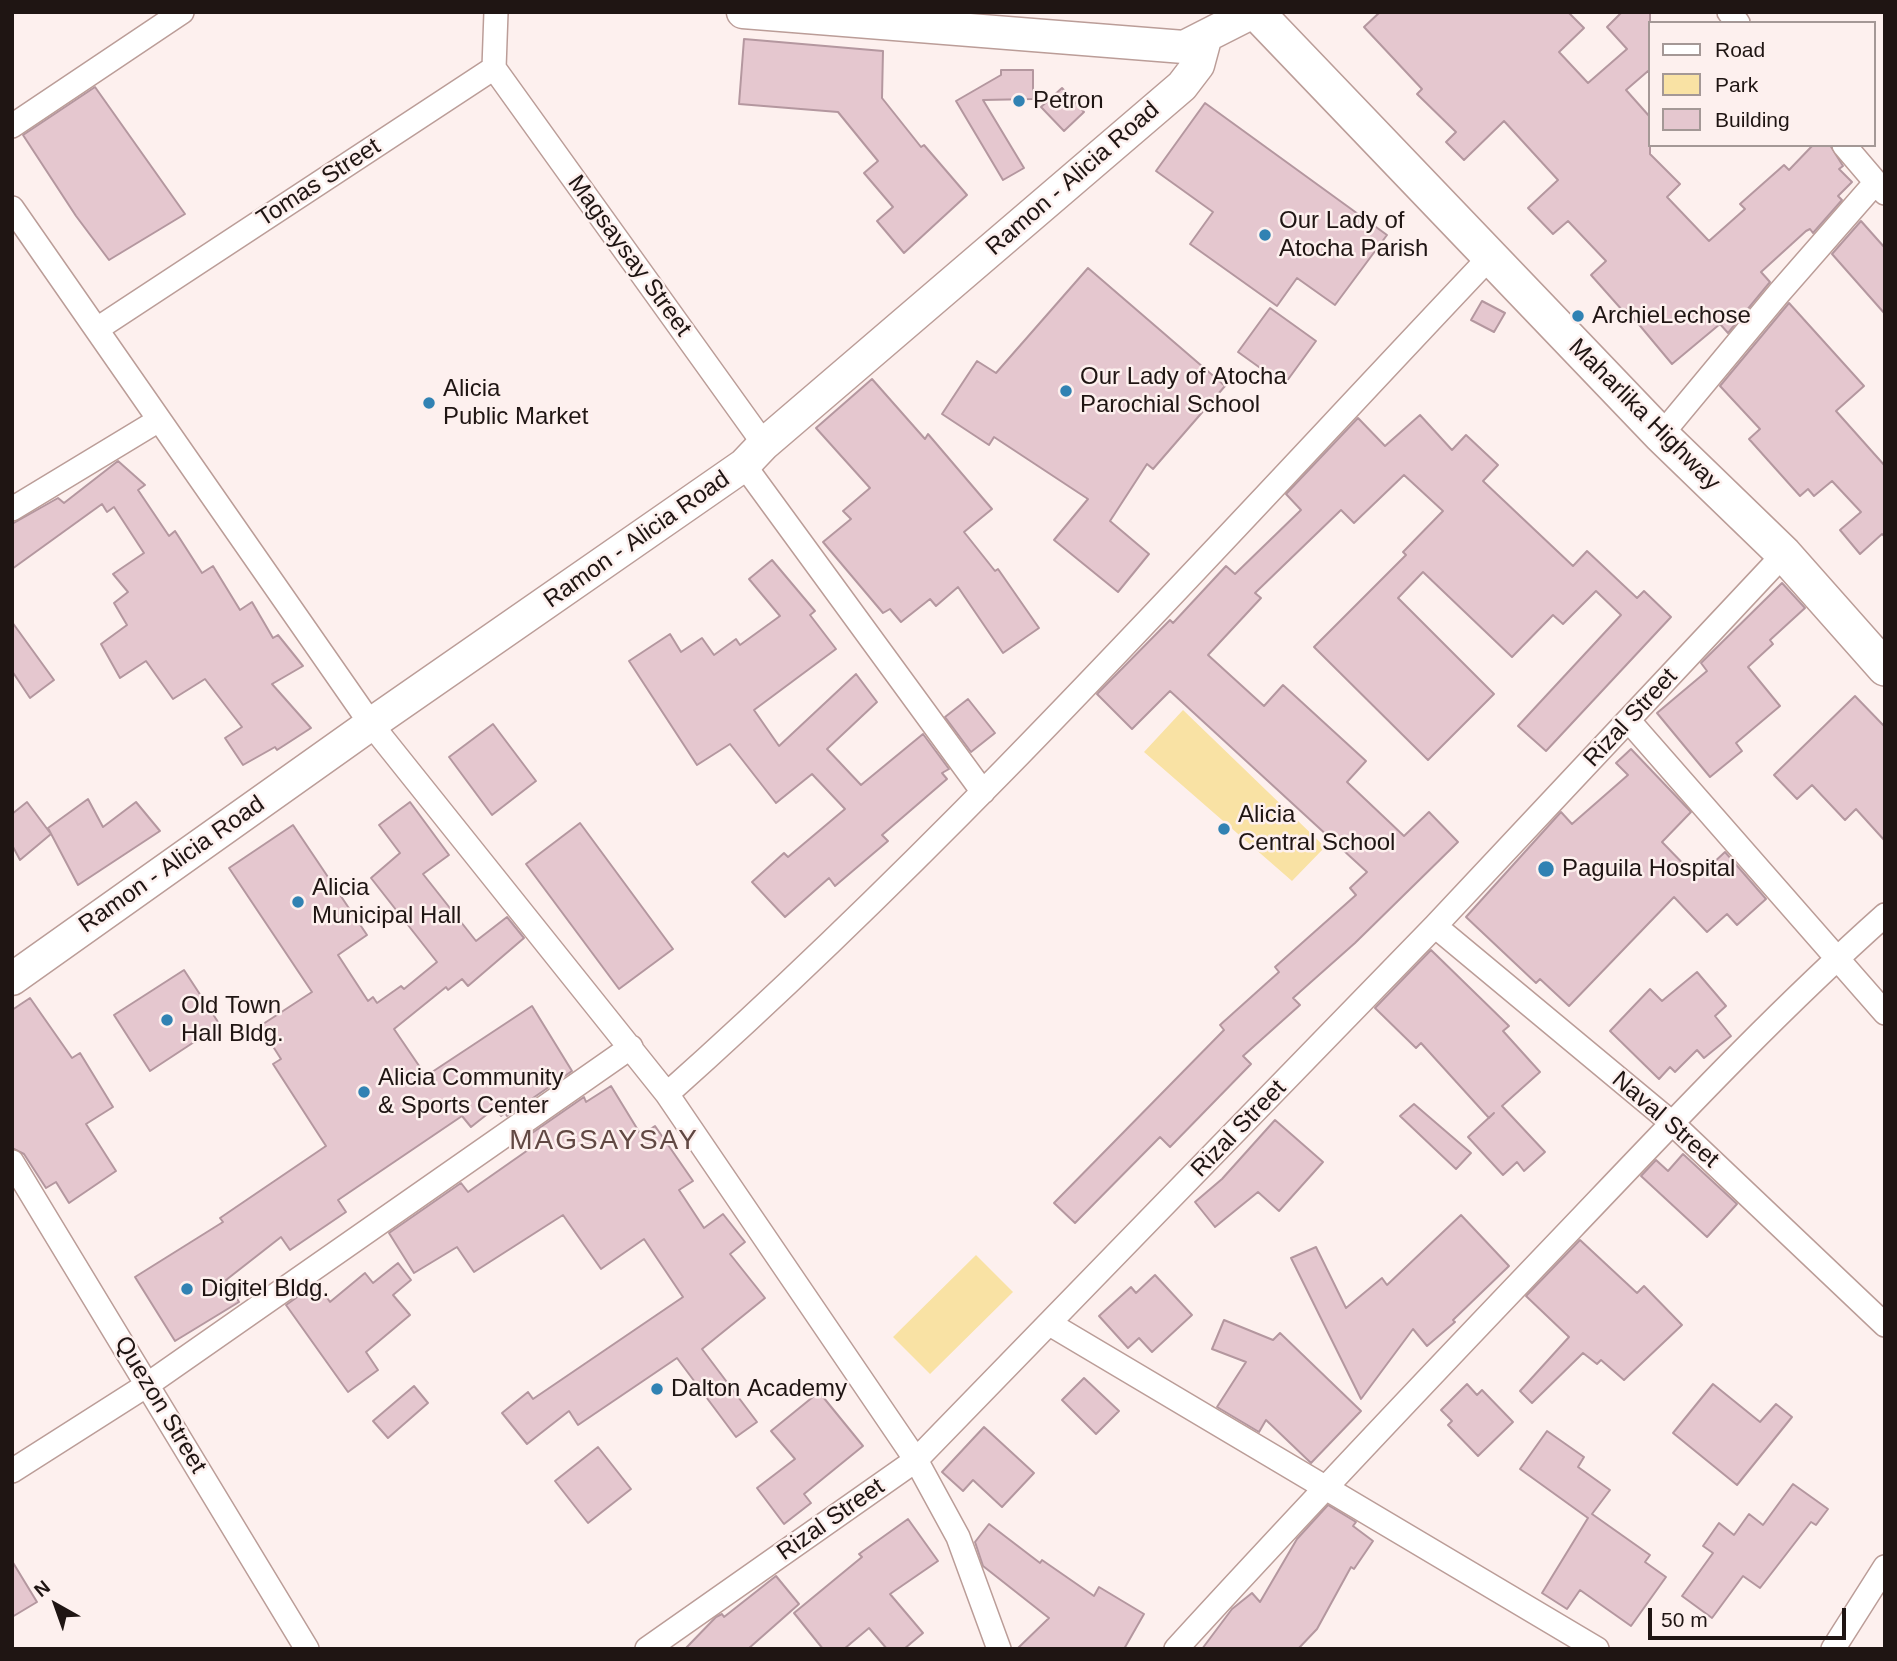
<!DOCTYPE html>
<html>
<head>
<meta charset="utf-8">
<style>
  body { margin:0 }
  #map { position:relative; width:1897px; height:1661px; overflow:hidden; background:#fdf0ee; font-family:Helvetica,sans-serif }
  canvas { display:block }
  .frame { position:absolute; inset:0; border:14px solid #1f1513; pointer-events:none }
  .legend { position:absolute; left:1648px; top:21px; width:228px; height:126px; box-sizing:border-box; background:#fdf0ee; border:2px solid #a49896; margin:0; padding:9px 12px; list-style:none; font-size:21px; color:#1f1513 }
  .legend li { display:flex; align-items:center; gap:14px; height:35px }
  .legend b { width:35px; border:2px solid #a49896 }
  .north { position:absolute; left:21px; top:1570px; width:70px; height:70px; -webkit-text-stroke:5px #fdf0ee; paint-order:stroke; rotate:320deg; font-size:19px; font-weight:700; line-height:28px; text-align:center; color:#1f1513 }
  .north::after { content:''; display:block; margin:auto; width:24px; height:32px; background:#1f1513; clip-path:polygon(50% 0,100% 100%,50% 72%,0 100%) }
  .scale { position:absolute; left:1648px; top:1608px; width:198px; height:32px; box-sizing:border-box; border:4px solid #1f1513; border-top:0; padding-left:9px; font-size:21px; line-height:24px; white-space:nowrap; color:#1f1513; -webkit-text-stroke:5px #fdf0ee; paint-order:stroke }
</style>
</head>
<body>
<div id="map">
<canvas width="1897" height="1661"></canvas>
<div class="frame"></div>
<ul class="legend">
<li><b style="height:9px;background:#fff"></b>Road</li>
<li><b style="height:19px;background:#f9e2a4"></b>Park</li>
<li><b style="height:19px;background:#e5c7cf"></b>Building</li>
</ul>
<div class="north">N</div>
<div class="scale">50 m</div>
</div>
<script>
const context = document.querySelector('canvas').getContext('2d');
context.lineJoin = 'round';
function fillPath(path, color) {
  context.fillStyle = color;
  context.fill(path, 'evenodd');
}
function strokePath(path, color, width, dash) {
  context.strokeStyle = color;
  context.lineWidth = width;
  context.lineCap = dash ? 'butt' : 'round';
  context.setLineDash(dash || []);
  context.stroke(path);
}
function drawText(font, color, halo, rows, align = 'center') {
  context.font = font + ' Helvetica,sans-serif';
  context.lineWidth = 5;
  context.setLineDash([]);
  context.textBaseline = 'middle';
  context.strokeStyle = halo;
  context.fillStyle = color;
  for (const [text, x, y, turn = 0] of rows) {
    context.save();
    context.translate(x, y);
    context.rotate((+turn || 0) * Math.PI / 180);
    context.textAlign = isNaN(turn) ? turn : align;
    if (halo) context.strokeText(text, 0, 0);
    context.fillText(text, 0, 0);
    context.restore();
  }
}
fillPath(new Path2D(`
  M 1183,710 L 1325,847 L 1292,881 L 1144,752 Z
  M 976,1255 L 1013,1292 L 930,1374 L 893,1337 Z`), '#f9e2a4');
const building = new Path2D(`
  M 1380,12 L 1568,12 L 1584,28 L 1559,52 L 1588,83 L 1627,49 L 1607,27 L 1622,12 L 1650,12 L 1650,74 L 1648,71 L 1626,90 L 1650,117 L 1650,154 L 1680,184 L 1667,197 L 1709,241 L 1745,209 L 1740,204 L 1784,165 L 1789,170 L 1813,145 L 1830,145 L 1843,166 L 1839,169 L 1852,182 L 1838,196 L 1842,200 L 1813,233 L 1810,229 L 1806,231 L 1761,272 L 1770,282 L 1728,333 L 1720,324 L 1672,364 L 1626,309 L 1623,311 L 1591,275 L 1606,261 L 1568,221 L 1553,234 L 1528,208 L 1558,180 L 1504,121 L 1464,160 L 1446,142 L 1456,132 L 1417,94 L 1422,89 L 1364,27 Z
  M 744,39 L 883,51 L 882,98 L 921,147 L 924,145 L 967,195 L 904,253 L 877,221 L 893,207 L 864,173 L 878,161 L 838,112 L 739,104 Z
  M 1001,70 L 1033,70 L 1033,99 L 983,100 L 1024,168 L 1003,180 L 956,101 L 1001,75 Z
  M 95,87 L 185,214 L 109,260 L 76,216 L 23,135 Z
  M 1062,88 L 1084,112 L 1064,131 L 1041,107 Z
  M 1205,103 L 1387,235 L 1335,305 L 1297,278 L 1277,306 L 1190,244 L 1213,212 L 1156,171 Z
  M 1861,221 L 1885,248 L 1885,314 L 1832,254 Z
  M 1088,268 L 1225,386 L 1153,469 L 1147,464 L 1110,521 L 1149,554 L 1118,592 L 1054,540 L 1088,499 L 994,437 L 989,445 L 942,414 L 977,361 L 996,373 Z
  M 1482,301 L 1505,313 L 1494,332 L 1471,320 Z
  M 1789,303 L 1864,386 L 1836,411 L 1885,466 L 1885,537 L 1882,534 L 1860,554 L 1840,530 L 1861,512 L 1832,481 L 1814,496 L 1808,489 L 1800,496 L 1749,439 L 1760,429 L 1720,386 Z
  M 1270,308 L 1316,341 L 1284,385 L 1238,352 Z
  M 872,379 L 925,439 L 928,434 L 992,509 L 964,532 L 995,571 L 998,569 L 1039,628 L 1003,653 L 958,587 L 936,606 L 930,599 L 901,622 L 890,609 L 883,613 L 823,542 L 851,519 L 843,511 L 870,488 L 816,428 Z
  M 1420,415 L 1452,450 L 1466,435 L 1498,465 L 1483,481 L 1573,566 L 1587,551 L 1637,598 L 1644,591 L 1671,617 L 1546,751 L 1518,726 L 1621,615 L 1596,591 L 1563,624 L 1553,615 L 1512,657 L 1423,572 L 1398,598 L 1494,694 L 1428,760 L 1314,647 L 1406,555 L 1403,552 L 1443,511 L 1404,475 L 1354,523 L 1341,510 L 1255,593 L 1261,598 L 1208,655 L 1264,706 L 1283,685 L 1366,761 L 1347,782 L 1404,836 L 1429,812 L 1458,842 L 1355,943 L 1293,998 L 1300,1005 L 1243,1056 L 1251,1064 L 1170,1147 L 1160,1137 L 1075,1223 L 1054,1203 L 1224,1030 L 1220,1025 L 1279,972 L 1275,967 L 1356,895 L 1350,888 L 1367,872 L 1170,691 L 1132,729 L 1097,694 L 1170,620 L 1173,623 L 1226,566 L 1235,574 L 1301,510 L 1286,494 L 1358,418 L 1385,446 Z
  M 118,461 L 145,485 L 138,490 L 169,536 L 175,531 L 202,573 L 213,566 L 240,610 L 252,602 L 273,638 L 278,635 L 303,666 L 272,684 L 311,728 L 277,750 L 275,747 L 243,765 L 225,738 L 242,727 L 205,679 L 173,699 L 146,661 L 120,678 L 101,644 L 127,625 L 114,603 L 128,592 L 113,574 L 144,553 L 114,507 L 107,512 L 102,504 L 12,569 L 12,524 L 58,498 L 64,503 Z
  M 772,560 L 815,611 L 810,615 L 836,649 L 754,710 L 779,746 L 856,674 L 877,702 L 827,749 L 861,785 L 923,734 L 949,769 L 942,773 L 947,779 L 882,835 L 888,841 L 835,886 L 829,878 L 785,917 L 752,882 L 784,853 L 788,857 L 845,809 L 812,774 L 776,803 L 730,744 L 697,765 L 629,661 L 670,634 L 681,652 L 702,638 L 714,655 L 736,639 L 740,645 L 780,616 L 749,579 Z
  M 1782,583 L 1805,608 L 1770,640 L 1773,644 L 1748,667 L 1780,706 L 1736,743 L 1742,751 L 1710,777 L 1657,713 L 1707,671 L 1701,663 Z
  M 12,622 L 54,680 L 30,698 L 12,671 Z
  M 1855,696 L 1885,727 L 1885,841 L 1856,809 L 1845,820 L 1812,785 L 1797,799 L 1774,775 Z
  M 968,699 L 995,733 L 971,752 L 945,717 Z
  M 493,724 L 536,781 L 492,815 L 449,757 Z
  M 1631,749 L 1691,812 L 1662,842 L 1697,878 L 1725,852 L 1766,899 L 1737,925 L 1727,914 L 1707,932 L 1674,897 L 1569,1006 L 1540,979 L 1536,983 L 1466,917 L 1561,812 L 1572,824 L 1628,775 L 1616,763 Z
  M 88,799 L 103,827 L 136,802 L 160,831 L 78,885 L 48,828 Z
  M 27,802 L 51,834 L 20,860 L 12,845 L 12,814 Z
  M 410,802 L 449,855 L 423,874 L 476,941 L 507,917 L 524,938 L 468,986 L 462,979 L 448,990 L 446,987 L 394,1029 L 426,1076 L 532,1006 L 572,1071 L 507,1116 L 505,1113 L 501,1116 L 495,1108 L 471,1127 L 462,1116 L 338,1200 L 346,1212 L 290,1250 L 281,1237 L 226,1280 L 239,1302 L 175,1341 L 135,1277 L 223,1222 L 220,1218 L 326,1146 L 273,1064 L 281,1059 L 260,1026 L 312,992 L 229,868 L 293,825 L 367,935 L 338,955 L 368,1001 L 373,997 L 377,1003 L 401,986 L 404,989 L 437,962 L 371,878 L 400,853 L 379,825 Z
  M 580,823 L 673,949 L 619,989 L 526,864 Z
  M 1431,950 L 1509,1026 L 1503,1031 L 1540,1072 L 1502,1106 L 1545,1152 L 1524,1171 L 1517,1162 L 1503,1175 L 1468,1137 L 1494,1113 L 1489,1118 L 1421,1043 L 1416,1048 L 1375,1008 Z
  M 184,970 L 220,1025 L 150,1071 L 114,1015 Z
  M 1697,972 L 1726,1006 L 1715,1016 L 1731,1036 L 1704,1058 L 1697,1050 L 1675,1072 L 1670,1067 L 1659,1079 L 1610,1031 L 1650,989 L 1662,1001 Z
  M 30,998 L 72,1058 L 80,1053 L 113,1107 L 86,1124 L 116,1171 L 69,1203 L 56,1182 L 46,1188 L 24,1154 L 12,1148 L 12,1010 Z
  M 611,1086 L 641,1135 L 655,1126 L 693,1181 L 679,1190 L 704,1228 L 723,1214 L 745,1242 L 730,1254 L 765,1298 L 702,1349 L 757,1422 L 736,1437 L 677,1358 L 578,1425 L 569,1411 L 527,1444 L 502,1413 L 528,1392 L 533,1399 L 683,1297 L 644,1239 L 601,1269 L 563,1215 L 474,1272 L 457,1247 L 414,1273 L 389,1233 L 461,1183 L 468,1192 L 528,1150 L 522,1140 L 584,1097 L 586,1102 Z
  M 1414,1104 L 1471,1153 L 1456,1169 L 1400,1116 Z
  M 1275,1120 L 1323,1162 L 1279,1211 L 1258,1192 L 1215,1227 L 1195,1202 L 1222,1179 Z
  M 1683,1154 L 1737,1204 L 1707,1237 L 1641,1176 L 1656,1160 L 1668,1171 Z
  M 1461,1215 L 1509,1266 L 1453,1320 L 1455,1322 L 1427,1346 L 1413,1329 L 1361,1399 L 1291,1258 L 1316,1247 L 1346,1308 L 1382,1278 L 1387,1285 Z
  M 1580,1240 L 1637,1293 L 1644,1286 L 1682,1325 L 1624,1380 L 1601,1360 L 1597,1364 L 1583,1353 L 1532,1403 L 1520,1391 L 1569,1337 L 1526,1296 Z
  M 398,1263 L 411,1280 L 393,1295 L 410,1315 L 366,1352 L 378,1370 L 348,1392 L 286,1305 L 317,1283 L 330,1302 L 365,1273 L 373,1283 Z
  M 1155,1275 L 1192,1315 L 1152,1352 L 1139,1338 L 1128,1348 L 1099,1316 L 1131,1287 L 1136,1293 Z
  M 1224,1320 L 1273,1340 L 1280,1333 L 1361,1411 L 1311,1463 L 1266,1420 L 1259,1432 L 1217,1407 L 1246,1362 L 1212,1349 Z
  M 1084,1378 L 1119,1411 L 1096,1434 L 1062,1400 Z
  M 1467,1384 L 1477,1395 L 1482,1390 L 1513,1422 L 1478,1456 L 1448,1425 L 1452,1421 L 1441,1410 Z
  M 1713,1384 L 1760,1422 L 1776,1404 L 1792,1417 L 1737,1485 L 1673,1433 Z
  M 414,1386 L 428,1403 L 388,1438 L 373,1421 Z
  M 819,1392 L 863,1446 L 804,1494 L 811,1503 L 784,1524 L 757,1488 L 795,1459 L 771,1431 Z
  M 984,1427 L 1034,1473 L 1002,1507 L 973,1480 L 963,1491 L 942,1472 Z
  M 1547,1431 L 1584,1457 L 1578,1467 L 1610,1490 L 1592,1514 L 1650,1555 L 1645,1562 L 1666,1577 L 1631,1626 L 1580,1590 L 1567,1609 L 1542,1593 L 1588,1518 L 1520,1469 Z
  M 598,1447 L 631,1489 L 588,1523 L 555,1481 Z
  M 1793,1484 L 1828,1509 L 1816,1525 L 1811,1522 L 1760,1588 L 1743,1576 L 1712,1618 L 1682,1596 L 1713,1553 L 1703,1546 L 1719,1523 L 1734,1535 L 1749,1514 L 1763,1525 Z
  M 1328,1505 L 1356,1522 L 1353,1526 L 1373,1541 L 1354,1569 L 1351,1567 L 1317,1629 L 1298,1649 L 1202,1649 L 1232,1609 L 1252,1593 L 1260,1602 L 1297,1539 Z
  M 908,1519 L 938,1561 L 890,1594 L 923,1633 L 904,1649 L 887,1649 L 869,1628 L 844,1649 L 823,1649 L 794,1613 L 862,1557 L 859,1554 Z
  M 989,1524 L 1040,1563 L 1042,1560 L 1094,1596 L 1099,1587 L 1144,1614 L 1124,1649 L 1017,1649 L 1049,1618 L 983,1566 L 975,1542 Z
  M 12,1561 L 37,1602 L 12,1617 Z
  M 776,1576 L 799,1604 L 748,1649 L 685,1649 L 716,1617 L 722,1614 L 724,1617 Z`);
fillPath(building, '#e5c7cf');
strokePath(building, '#b4979f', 2);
const minor = new Path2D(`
  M 1729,12 L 1738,23
  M 494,68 L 764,444
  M 12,126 L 182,12
  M 1844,145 L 1885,193
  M 12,208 L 371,724 L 667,1094 L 916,1460 L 958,1537 L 999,1649
  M 97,329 L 494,68 L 496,12
  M 1661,435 L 1779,293 L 1876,182
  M 744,465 L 983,792
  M 12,509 L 159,420
  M 1629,721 L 1885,1013
  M 1435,926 L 1672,1123 L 1885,1325
  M 667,1094 C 959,834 1221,541 1489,258
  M 12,1162 L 307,1649
  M 1050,1324 L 1597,1649
  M 12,1471 L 147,1385 L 631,1047
  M 647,1649 L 916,1460 L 1435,926 L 1784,554
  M 1176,1649 C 1306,1507 1438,1368 1571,1229 C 1673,1122 1774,1014 1885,915
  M 1833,1649 L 1885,1567`);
const secondary = new Path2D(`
  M 743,12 L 1184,47 L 1253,12
  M 12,979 L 371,724 L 744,465 L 764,444 L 1182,86 L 1198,65 L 1205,39`);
const primary = new Path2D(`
  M 1256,12 L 1661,435 L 1784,554 L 1885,668`);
strokePath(minor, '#bb9d98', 26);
strokePath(secondary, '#bb9d98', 35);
strokePath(primary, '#bb9d98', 38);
strokePath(minor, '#fff', 23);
strokePath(secondary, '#fff', 32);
strokePath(primary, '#fff', 35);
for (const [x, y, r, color] of [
  [1019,101,7,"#3182b3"],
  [1265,235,7,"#3182b3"],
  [1578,316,7,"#3182b3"],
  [1066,391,7,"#3182b3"],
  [429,403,7,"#3182b3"],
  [1224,829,7,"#3182b3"],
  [1546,869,9,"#3182b3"],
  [298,902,7,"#3182b3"],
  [167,1020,7,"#3182b3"],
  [364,1092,7,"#3182b3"],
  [187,1289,7,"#3182b3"],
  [657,1389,7,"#3182b3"]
]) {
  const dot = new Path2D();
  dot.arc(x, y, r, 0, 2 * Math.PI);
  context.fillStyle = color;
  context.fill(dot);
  strokePath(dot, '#fdf0ee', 2.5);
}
drawText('24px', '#1f1513', '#fdf0ee', [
  ["Petron",1033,101],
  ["Our Lady of",1279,221],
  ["Atocha Parish",1279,249],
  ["ArchieLechose",1592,316],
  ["Our Lady of Atocha",1080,377],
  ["Parochial School",1080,405],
  ["Alicia",443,389],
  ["Public Market",443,417],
  ["Alicia",1238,815],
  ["Central School",1238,843],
  ["Paguila Hospital",1562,869],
  ["Alicia",312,888],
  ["Municipal Hall",312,916],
  ["Old Town",181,1006],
  ["Hall Bldg.",181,1034],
  ["Alicia Community",378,1078],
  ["& Sports Center",378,1106],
  ["Digitel Bldg.",201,1289],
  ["Dalton Academy",671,1389]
], 'left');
drawText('24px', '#1f1513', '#fdf0ee', [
  ["Ramon - Alicia Road",1073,179,-41],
  ["Tomas Street",319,183,-33],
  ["Magsaysay Street",629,256,54],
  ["Maharlika Highway",1644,415,45],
  ["Ramon - Alicia Road",637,540,-35],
  ["Rizal Street",1631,718,-47],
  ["Ramon - Alicia Road",172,865,-35],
  ["Naval Street",1665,1120,41],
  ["Rizal Street",1239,1129,-46],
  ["Quezon Street",160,1405,59],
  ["Rizal Street",831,1520,-35]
]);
context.letterSpacing = '2px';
drawText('28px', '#614843', '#fdf0ee', [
  ["MAGSAYSAY",604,1141]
]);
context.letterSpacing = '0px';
</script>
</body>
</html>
